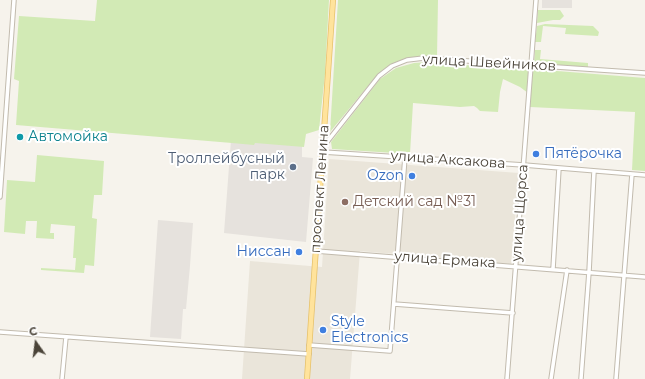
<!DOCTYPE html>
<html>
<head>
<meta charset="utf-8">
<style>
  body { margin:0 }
  #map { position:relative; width:645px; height:379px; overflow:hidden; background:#f6f3ec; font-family:Montserrat,sans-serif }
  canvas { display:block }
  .north { position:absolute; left:16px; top:323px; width:40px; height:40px; -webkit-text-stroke:3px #fff; paint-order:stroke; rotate:346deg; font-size:11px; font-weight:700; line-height:16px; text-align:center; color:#4b4439 }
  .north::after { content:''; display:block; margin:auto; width:14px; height:18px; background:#4b4439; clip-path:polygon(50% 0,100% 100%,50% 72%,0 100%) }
</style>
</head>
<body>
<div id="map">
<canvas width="645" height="379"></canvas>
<div class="north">С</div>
</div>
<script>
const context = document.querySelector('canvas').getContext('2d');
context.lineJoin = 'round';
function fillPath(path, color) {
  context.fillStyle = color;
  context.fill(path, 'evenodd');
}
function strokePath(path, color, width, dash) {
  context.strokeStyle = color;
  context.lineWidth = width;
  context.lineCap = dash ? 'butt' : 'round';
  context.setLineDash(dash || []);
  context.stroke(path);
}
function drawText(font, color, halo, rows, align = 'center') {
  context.font = font + ' Montserrat,sans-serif';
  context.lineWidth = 4;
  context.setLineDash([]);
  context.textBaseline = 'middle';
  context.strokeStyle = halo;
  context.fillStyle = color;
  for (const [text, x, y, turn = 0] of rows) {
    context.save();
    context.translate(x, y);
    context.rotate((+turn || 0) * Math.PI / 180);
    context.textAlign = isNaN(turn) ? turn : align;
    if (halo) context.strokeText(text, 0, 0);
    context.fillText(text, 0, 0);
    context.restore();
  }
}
fillPath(new Path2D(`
  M 329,159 L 519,173 L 511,264 L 360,251 L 350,379 L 242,379 L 250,261 L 322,267 Z`), '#eae5da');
fillPath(new Path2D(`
  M 542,0 L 572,0 L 572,8 L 542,8 Z
  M 231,140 L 302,146 L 302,157 L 313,158 L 306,242 L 224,233 Z
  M 158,220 L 193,223 L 190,266 L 186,309 L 183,309 L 181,339 L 150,337 Z`), '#e6e2dd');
fillPath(new Path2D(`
  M 97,0 L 329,0 L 325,74 L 319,130 L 306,134 L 304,147 L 255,143 L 254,145 L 232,143 L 16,125 L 19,81 L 14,79 L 19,16 L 95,21 Z
  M 338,0 L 438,0 L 437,57 L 417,57 L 400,61 L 388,67 L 377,75 L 330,132 Z
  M 538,10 L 560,10 L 564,16 L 560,20 L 553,20 L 537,23 Z
  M 545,24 L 593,26 L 599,32 L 598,36 L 565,34 L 566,28 L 543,26 L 541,42 L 535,42 L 537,26 Z
  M 535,50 L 541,50 L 540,59 L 588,63 L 588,67 L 534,63 Z
  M 428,62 L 529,70 L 528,93 L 520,87 L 503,79 L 500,92 L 498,112 L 480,111 L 477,108 L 474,106 L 460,107 L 413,103 L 410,154 L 332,149 L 331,142 L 380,79 L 396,68 L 414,63 Z
  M 532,69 L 645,78 L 645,171 L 632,170 L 635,112 L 530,107 Z
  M 37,155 L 104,161 L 102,195 L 94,195 L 92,218 L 97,219 L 94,266 L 85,265 L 84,273 L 41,270 L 41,268 L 75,270 L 76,258 L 73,258 L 75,226 L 51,224 L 50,233 L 54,233 L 54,239 L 36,238 L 37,221 L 26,221 L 25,234 L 4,232 L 7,180 L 35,182 Z`), '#d2eab5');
const minor = new Path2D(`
  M 323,147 L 379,76 L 392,66 L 407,60 L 424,58 L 645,73
  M 323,152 L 524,165 L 645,175
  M 0,197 L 14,0
  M 316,251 L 645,277
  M 553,269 L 559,168
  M 394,304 L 513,313
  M 0,332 L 309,354
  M 309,345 L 390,351 L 405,157
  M 62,379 L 66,337
  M 507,379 L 536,0
  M 551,379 L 567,270
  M 581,379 L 589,272 L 594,171
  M 616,379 L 632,174`);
const major = new Path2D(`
  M 307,379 L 333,0`);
strokePath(minor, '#c2bbae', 5.5);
strokePath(major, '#e6c16a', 6);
strokePath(minor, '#fff', 3.5);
strokePath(major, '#ffe39c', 4.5);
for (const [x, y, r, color] of [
  [20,137,4,"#0f9aa8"],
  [536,154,4,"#3f7fe0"],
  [293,167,4,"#5c6f8a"],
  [412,176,4,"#3f7fe0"],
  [345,202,4,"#8d6e63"],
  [299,252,4,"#3f7fe0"],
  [323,330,4,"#3f7fe0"]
]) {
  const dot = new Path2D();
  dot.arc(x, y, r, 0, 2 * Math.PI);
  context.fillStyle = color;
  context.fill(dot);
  strokePath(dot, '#fff', 1.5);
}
drawText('14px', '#4b4439', '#fff', [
  ["улица Швейников",489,63,3],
  ["улица Аксакова",448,160,4],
  ["проспект Ленина",320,189,-86],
  ["улица Щорса",520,213,-86],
  ["улица Ермака",445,260,4]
]);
drawText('14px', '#0d838f', '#fff', [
  ["Автомойка",28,137]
], 'left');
drawText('14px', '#366cbe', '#fff', [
  ["Пятёрочка",544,154],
  ["Ozon",404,176,"right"],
  ["Ниссан",291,252,"right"],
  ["Style",331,322],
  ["Electronics",331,338]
], 'left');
drawText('14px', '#4e5e75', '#fff', [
  ["Троллейбусный",285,159],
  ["парк",285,175]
], 'right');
drawText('14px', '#785e54', '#fff', [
  ["Детский сад №31",353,202]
], 'left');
</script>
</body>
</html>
